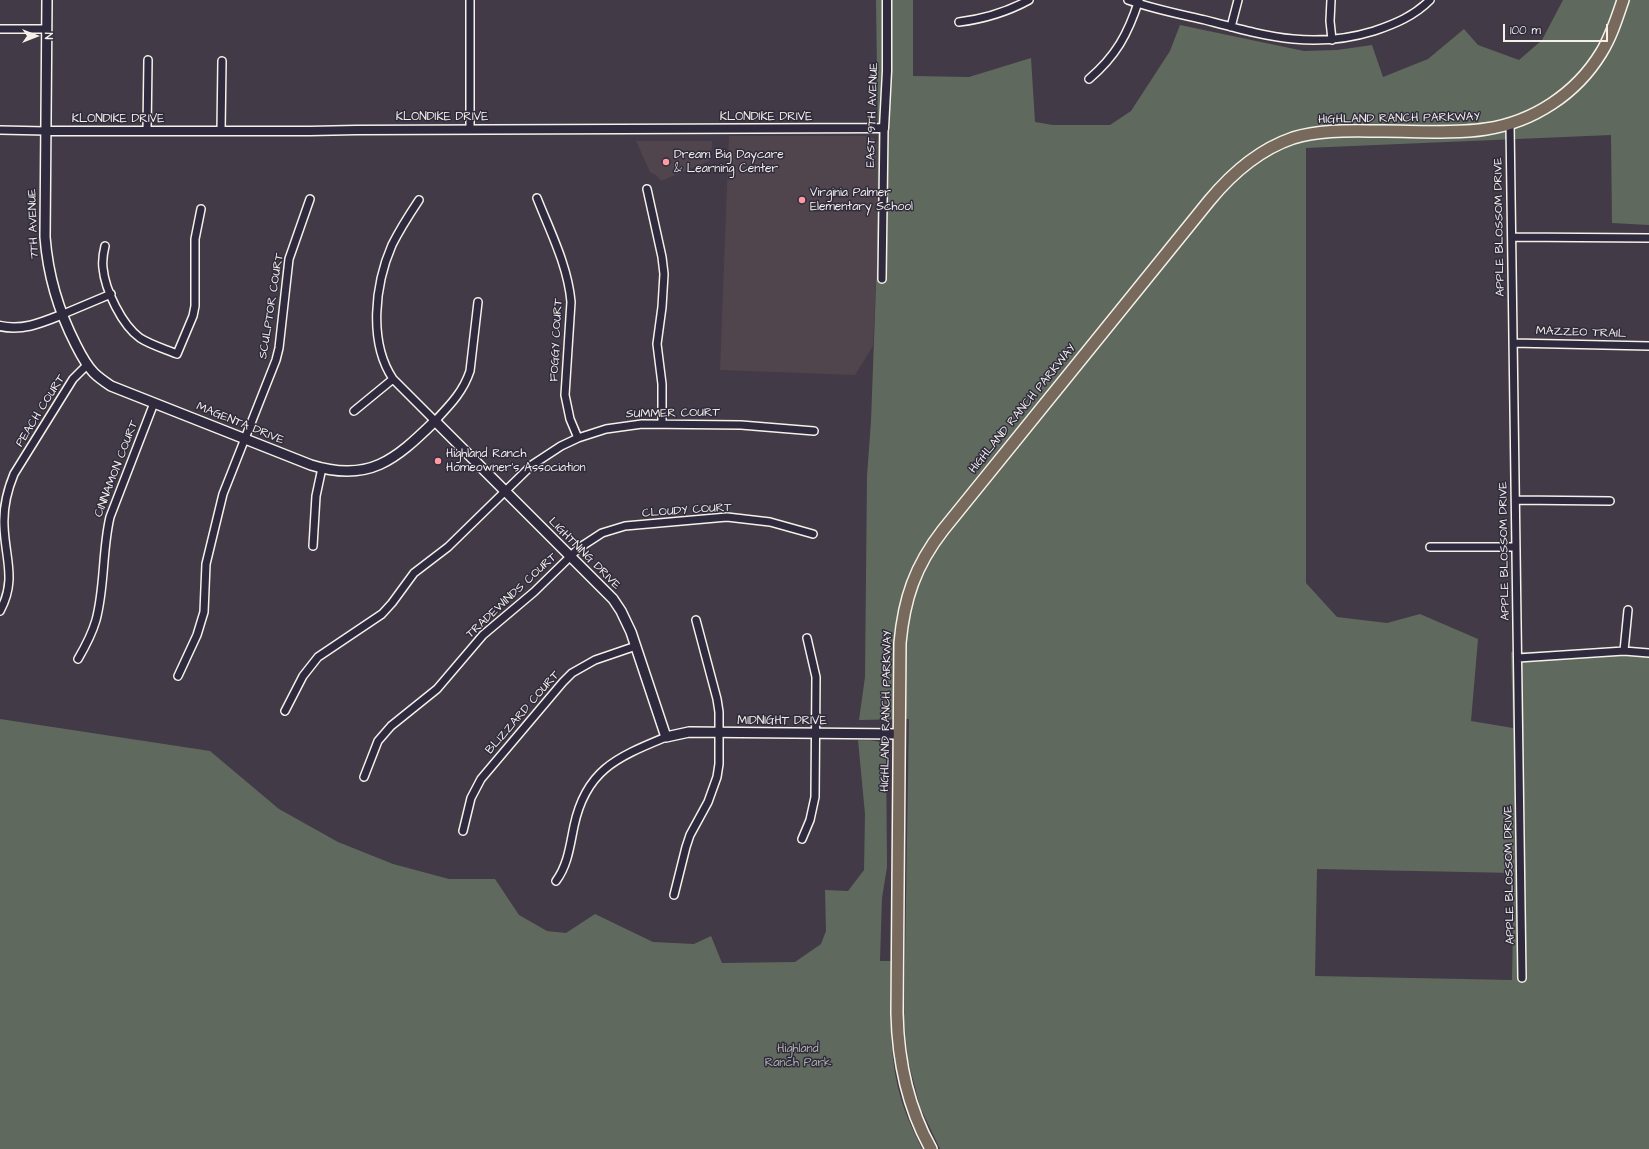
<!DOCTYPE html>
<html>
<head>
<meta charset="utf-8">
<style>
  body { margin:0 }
  #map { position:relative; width:1649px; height:1149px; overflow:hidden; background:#423a46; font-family:"Architects Daughter",sans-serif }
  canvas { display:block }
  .north { position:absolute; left:16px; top:16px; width:40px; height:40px; -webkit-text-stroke:3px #2f2a3d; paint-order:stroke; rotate:90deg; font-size:11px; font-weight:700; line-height:16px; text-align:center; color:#f4f1e8 }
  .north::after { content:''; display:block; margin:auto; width:14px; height:18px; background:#f4f1e8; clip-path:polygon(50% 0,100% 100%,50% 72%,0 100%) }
  .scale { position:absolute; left:1503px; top:24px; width:105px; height:18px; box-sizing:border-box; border:2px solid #f4f1e8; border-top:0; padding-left:5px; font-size:12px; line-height:14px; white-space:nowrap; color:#f4f1e8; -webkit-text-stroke:3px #2f2a3d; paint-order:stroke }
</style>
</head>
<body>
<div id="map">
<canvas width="1649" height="1149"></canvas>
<div class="north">N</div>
<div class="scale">100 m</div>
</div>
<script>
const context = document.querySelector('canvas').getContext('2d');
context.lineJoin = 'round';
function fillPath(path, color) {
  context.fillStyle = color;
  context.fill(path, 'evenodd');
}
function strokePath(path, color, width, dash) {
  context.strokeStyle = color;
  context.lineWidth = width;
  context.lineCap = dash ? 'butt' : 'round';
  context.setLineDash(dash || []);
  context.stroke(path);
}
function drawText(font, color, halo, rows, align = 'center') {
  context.font = font + ' "Architects Daughter",sans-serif';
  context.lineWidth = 3;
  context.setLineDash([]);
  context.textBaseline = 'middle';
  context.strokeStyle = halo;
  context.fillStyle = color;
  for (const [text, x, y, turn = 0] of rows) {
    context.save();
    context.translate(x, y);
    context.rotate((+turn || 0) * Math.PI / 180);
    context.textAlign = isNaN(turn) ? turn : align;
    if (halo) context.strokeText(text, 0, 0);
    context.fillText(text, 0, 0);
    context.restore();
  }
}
fillPath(new Path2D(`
  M 729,136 L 870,136 L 878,142 L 877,259 L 873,346 L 855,375 L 720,370 Z
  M 636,141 L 712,141 L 711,160 L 661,181 L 657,176 L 650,172 Z`), '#50454d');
fillPath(new Path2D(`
  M 876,0 L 913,0 L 913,76 L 969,77 L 1031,58 L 1035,122 L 1053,125 L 1110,125 L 1131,111 L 1170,51 L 1180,25 L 1304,51 L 1337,50 L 1372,45 L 1383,77 L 1428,59 L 1464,29 L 1478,45 L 1519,60 L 1542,40 L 1563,0 L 1649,0 L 1649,225 L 1612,223 L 1611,135 L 1306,148 L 1306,583 L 1337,617 L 1387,623 L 1420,614 L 1478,639 L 1471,721 L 1513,728 L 1511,652 L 1649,650 L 1649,1149 L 940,1149 L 920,1107 L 908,1060 L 904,1019 L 909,719 L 859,720 L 865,677 L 867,476 L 871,421 L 877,259 L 878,142 ZM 1317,869 L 1514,873 L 1512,980 L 1315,976 Z
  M 0,719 L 210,751 L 279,809 L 338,842 L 393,864 L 449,879 L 495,879 L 519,915 L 547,931 L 566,933 L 595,914 L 653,942 L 694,944 L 711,936 L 722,963 L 795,962 L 821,944 L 826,931 L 825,890 L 848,891 L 864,870 L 865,814 L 858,740 C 869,741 880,738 886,748 L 887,867 L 882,898 L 880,961 L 891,961 C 891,1006 888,1051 900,1095 C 905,1114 914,1132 922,1149 L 0,1149 Z`), '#60695e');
const minor = new Path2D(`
  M 1128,0 C 1153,9 1179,14 1205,20 C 1266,36 1312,50 1374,31 C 1395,24 1414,16 1430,0
  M 1331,0 L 1330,21 L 1332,40
  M 959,22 C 983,19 1007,12 1029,0
  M 1231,27 L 1238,0
  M 0,29 L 47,29
  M 1089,79 C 1116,56 1128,34 1139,0
  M 1510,124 L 1522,978
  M 470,129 L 470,0
  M 0,130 L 46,131
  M 147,131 L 148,60
  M 221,131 L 222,61
  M 647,189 L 662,257 L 664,274 L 662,307 L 657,344 L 662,384 L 662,424
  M 537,198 C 550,231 568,266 571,302 L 565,395 L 570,419 L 578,438
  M 419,200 C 409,215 400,229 392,245 C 375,284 368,342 393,379 L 435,421 C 450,405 463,392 470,371 L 478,302
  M 1512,237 L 1649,238
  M 105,246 C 103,254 102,260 103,268 C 105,290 122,325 140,338 C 151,345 165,349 177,354 L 193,316 L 195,306 L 195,239 L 201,209
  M 882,279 L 884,128
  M 61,315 L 111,294
  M 1513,343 L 1649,346
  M 354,411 L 393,379
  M 1516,500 L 1610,501
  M 313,546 L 316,496 L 322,468
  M 1430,547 L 1516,547
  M 0,611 C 17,580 5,558 4,526 C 3,507 7,491 14,474 L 73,379 L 87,365
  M 1624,651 L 1628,610
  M 1518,658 L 1624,651 L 1649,653
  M 78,659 C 85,647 92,634 96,620 C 105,587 102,551 110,517 L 154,403
  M 178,676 L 197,635 L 204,612 L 206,564 L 223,494 L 276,360 L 279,348 L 289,259 L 310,199
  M 285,711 L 303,676 L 318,657 L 382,614 L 392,603 L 414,573 L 448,547 L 532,465 L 561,446 L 578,438 L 606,429 L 642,424 L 741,425 L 814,431
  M 364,777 L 378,741 L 391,726 L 437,689 L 483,635 L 534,592 L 579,548 L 602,533 L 625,526 L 727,517 L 770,522 L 813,534
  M 463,831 L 471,798 L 481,779 L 563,682 L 572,673 L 595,660 L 636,646
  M 802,839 L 810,820 L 815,797 L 816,677 L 807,638
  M 556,881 C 568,865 570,845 574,826 C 586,769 618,757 666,737
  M 674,895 L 686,847 L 690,835 L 708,802 L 717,777 L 719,764 L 719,712 L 717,699 L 696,620`);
const tertiary = new Path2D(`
  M 46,131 L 310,131 L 356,130 L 884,128 L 887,71 L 887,0
  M 0,326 C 22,331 41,323 61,315`);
const secondary = new Path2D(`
  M 47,0 L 45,237 C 48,276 58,310 76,345 C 81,355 86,365 94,373 C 99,378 105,382 111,386 L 311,465 C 369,483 395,460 435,421 L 613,599 L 621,611 L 631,632 L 666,737 L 689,732 L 899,734`);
const primary = new Path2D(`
  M 931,1149 C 907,1106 898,1061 897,1013 L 900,643 C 904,599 915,566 943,530 L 1209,201 C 1232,173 1258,150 1293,138 C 1322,129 1353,131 1383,131 C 1415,131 1455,134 1486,129 C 1533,122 1576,94 1601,53 C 1611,37 1617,18 1623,0`);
strokePath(minor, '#f4f1e8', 10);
strokePath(tertiary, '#f4f1e8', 11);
strokePath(secondary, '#f4f1e8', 12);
strokePath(primary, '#f4f1e8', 14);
strokePath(minor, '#2f2a3d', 7);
strokePath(tertiary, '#2f2a3d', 8);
strokePath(secondary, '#2f2a3d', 9);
strokePath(primary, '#77695c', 11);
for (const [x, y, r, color] of [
  [666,162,4,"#ff9aa2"],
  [802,200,4,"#ff9aa2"],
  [438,461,4,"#ff9aa2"]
]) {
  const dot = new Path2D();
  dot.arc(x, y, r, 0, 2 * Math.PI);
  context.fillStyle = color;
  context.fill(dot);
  strokePath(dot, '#2f2a3d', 1.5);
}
drawText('12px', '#f4f1e8', '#2f2a3d', [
  ["EAST 9TH AVENUE",873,115,-88],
  ["KLONDIKE DRIVE",442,117],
  ["KLONDIKE DRIVE",766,117],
  ["KLONDIKE DRIVE",118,119],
  ["HIGHLAND RANCH PARKWAY",1399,119,-1],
  ["7TH AVENUE",34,224,-92],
  ["APPLE BLOSSOM DRIVE",1500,227,-91],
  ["SCULPTOR COURT",272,306,-81],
  ["MAZZEO TRAIL",1581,333,2],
  ["FOGGY COURT",557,340,-87],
  ["HIGHLAND RANCH PARKWAY",1023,409,-51],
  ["PEACH COURT",41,411,-58],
  ["SUMMER COURT",673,414,-1],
  ["MAGENTA DRIVE",240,424,22],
  ["CINNAMON COURT",117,469,-69],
  ["CLOUDY COURT",687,511,-4],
  ["APPLE BLOSSOM DRIVE",1505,551,-91],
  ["LIGHTNING DRIVE",584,554,45],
  ["TRADEWINDS COURT",512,596,-43],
  ["HIGHLAND RANCH PARKWAY",887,711,-89],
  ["BLIZZARD COURT",523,713,-49],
  ["MIDNIGHT DRIVE",782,721],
  ["APPLE BLOSSOM DRIVE",1510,875,-91]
]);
drawText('12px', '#f4f1e8', '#2f2a3d', [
  ["Dream Big Daycare",674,155],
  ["& Learning Center",674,169],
  ["Virginia Palmer",810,193],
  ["Elementary School",810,207],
  ["Highland Ranch",446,454],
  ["Homeowner's Association",446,468]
], 'left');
drawText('12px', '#b1b4aa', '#2f2a3d', [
  ["Highland",798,1049],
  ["Ranch Park",798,1063]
]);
</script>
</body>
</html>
